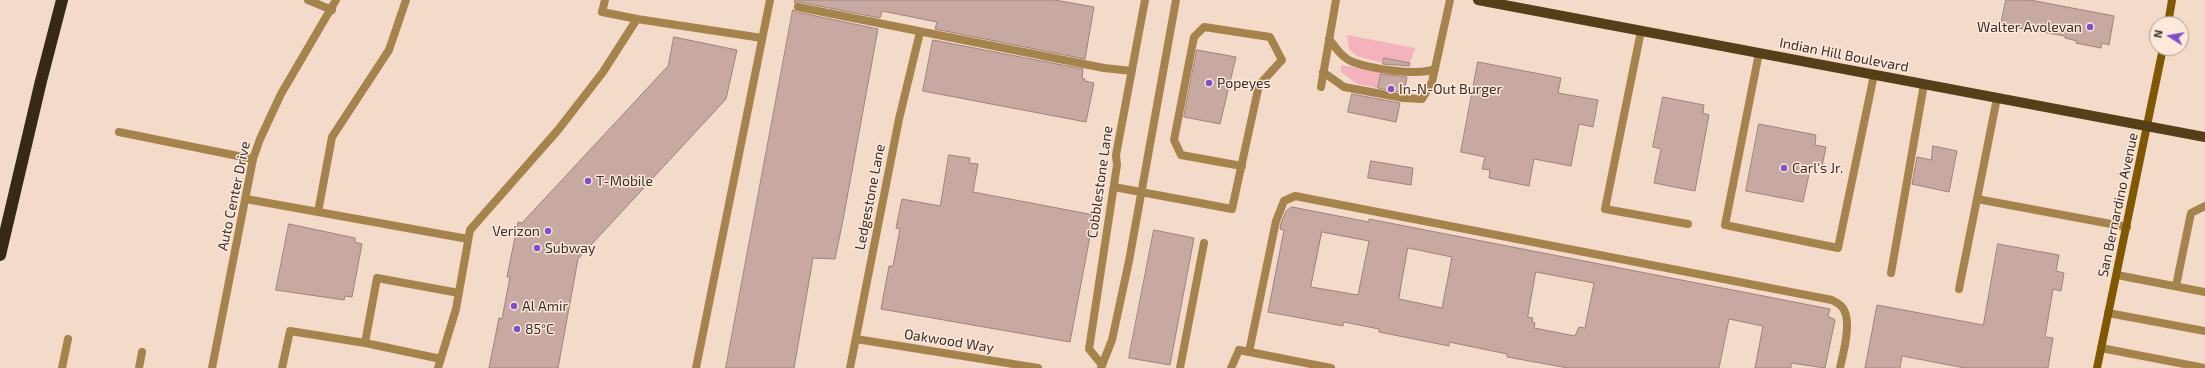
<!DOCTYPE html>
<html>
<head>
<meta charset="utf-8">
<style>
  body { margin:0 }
  #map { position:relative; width:2205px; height:368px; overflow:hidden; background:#f4dac9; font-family:"Exo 2",sans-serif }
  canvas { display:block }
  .north { position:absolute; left:2149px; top:16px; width:40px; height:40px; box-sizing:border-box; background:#fde8da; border:1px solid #af9e94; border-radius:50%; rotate:281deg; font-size:11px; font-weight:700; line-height:16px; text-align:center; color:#3a302a }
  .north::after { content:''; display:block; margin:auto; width:14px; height:18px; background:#814fc7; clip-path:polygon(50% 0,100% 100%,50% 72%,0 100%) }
</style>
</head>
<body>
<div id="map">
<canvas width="2205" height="368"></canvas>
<div class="north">N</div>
</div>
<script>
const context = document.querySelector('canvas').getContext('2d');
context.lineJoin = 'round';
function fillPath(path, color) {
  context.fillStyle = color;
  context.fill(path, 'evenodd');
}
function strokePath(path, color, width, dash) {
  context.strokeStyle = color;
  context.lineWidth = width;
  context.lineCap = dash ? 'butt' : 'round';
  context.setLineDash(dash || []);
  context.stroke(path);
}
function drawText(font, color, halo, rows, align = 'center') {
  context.font = font + ' "Exo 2",sans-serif';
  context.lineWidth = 3;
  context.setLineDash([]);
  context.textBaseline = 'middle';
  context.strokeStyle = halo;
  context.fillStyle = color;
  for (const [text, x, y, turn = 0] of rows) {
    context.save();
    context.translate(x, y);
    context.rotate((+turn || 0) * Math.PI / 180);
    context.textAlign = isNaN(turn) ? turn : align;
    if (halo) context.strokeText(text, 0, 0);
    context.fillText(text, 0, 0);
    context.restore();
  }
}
fillPath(new Path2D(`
  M 1347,35 L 1415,48 L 1410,63 L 1384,58 L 1383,63 L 1357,56 L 1349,49 Z
  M 1341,65 L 1382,71 L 1378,88 L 1357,84 L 1341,72 Z`), '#f4b2bc');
const building = new Path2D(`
  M 795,0 L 1055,0 L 1094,7 L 1085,59 L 935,29 L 937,22 L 882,11 L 880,18 L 799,2 L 795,3 Z
  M 2006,0 L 2030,0 L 2114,16 L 2109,45 L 2102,43 L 2101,48 L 2076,43 L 2077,41 L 2065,38 L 2065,36 L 2001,25 Z
  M 793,10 L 797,12 L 878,29 L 843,220 L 835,259 L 813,258 L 794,368 L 726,368 Z
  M 674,37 L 737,50 L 726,99 L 578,259 L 558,368 L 489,368 L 499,318 L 502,319 L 510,277 L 507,277 L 518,222 L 522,223 L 668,66 Z
  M 933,40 L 1083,69 L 1082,78 L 1085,79 L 1085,81 L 1094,83 L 1086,122 L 923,91 Z
  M 1197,50 L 1236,57 L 1220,124 L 1184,117 Z
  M 1384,58 L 1410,63 L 1409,66 L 1383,64 Z
  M 1478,62 L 1561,78 L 1558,93 L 1598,100 L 1593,127 L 1579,124 L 1571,166 L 1534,159 L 1529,186 L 1489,178 L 1490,170 L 1482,169 L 1485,157 L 1461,152 Z
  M 1381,74 L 1407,77 L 1404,93 L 1378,88 Z
  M 1352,94 L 1400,103 L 1396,122 L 1348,112 Z
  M 1663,97 L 1704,105 L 1703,113 L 1709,115 L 1695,191 L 1654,183 L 1661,149 L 1653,147 Z
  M 1759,124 L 1816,135 L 1815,145 L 1826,147 L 1822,167 L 1811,165 L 1803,202 L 1746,191 Z
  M 1933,146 L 1957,151 L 1949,192 L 1912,184 L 1917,157 L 1931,160 Z
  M 949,155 L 970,158 L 969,163 L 978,164 L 973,192 L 1094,215 L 1070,342 L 881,309 L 889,266 L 893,266 L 900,229 L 896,228 L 902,199 L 940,206 Z
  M 1371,161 L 1413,168 L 1411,185 L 1368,178 Z
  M 1292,207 L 1369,222 L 1369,219 L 1830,309 L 1828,316 L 1835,320 L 1825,368 L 1791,363 L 1791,368 L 1755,368 L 1763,326 L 1729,319 L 1719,368 L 1568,368 L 1507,357 L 1507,354 L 1449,342 L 1449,346 L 1379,332 L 1379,329 L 1344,322 L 1343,326 L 1268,312 L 1284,230 L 1280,229 L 1281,223 L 1286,211 ZM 1322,232 L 1369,241 L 1358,295 L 1311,287 ZM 1408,248 L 1452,257 L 1442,308 L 1399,299 ZM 1536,272 L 1594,283 L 1585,328 L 1579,327 L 1575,336 L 1534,328 L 1535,323 L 1532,322 L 1533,318 L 1528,317 Z
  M 289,224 L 355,238 L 355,242 L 362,244 L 352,297 L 345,296 L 344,300 L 276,290 Z
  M 1154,230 L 1194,238 L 1170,365 L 1129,358 Z
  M 1998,244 L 2059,255 L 2056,271 L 2064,273 L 2061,291 L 2053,289 L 2045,337 L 2053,338 L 2048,368 L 1965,368 L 1902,356 L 1900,368 L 1865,368 L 1877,305 L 1983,325 Z`);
fillPath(building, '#c7a9a2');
strokePath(building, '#9f827c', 1);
strokePath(new Path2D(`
  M 308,0 L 332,10
  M 605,0 L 602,12 L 637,19
  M 1641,31 L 1605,209 L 1688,224
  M 1329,39 C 1336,48 1342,58 1353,62 C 1372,69 1417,76 1435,69
  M 1759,53 L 1725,225 L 1838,248 L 1874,75
  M 1323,72 L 1344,87 L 1403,98 L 1422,99 L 1432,82 L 1450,0
  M 1321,87 L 1336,0
  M 1997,98 L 1977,199 L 2127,227
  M 119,132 L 253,159
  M 1114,187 L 1232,209 L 1259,85 L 1282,60 L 1270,37 L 1204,27 L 1194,37 L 1174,140 L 1181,155 L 1242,166
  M 246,199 L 468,239
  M 318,212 L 332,137 L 389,50 L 406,0
  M 1891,273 L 1924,84
  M 2117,275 L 2205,292
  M 2176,286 L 2191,213 L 2205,206
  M 1959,289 L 1977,199
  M 2108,313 L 2205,331
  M 365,343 L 377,278 L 459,293
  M 2101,348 L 2205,368
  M 1249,352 L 1276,221 L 1284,201 L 1295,196 L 1832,300 C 1835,302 1840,304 1842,307 C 1853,319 1843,354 1840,368
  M 62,368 L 68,339
  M 139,368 L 142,352
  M 282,368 L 290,331 L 365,343 L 441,359
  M 438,368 L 456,309 L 470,230 L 558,130 L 603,72 L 637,19 L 762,38
  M 696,368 L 770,0
  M 1231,368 L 1239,350`), '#a4834c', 8);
strokePath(new Path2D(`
  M 798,7 L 1104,68 L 1132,71
  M 856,339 L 1038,368
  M 1239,350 L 1331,368
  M 1102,365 L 1089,349 L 1117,165 L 1116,155 L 1145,0
  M 212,368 L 253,159 L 260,139 L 281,94 L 336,0
  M 850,368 L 899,119 L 920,32
  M 1101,368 L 1112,340 L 1129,261 L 1176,0
  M 1180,368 L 1204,243`), '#a4834c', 8);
strokePath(new Path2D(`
  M 2168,24 L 2172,0
  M 2097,368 L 2163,48`), '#7e5803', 8);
strokePath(new Path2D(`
  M 1478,0 L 2205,137`), '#563f18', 10);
strokePath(new Path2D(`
  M 0,255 L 41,81 L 62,0`), '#362a16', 12);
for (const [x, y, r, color] of [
  [2090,27,4,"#814fc7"],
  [1209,83,4,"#814fc7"],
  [1391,89,4,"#814fc7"],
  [1784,168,4,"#814fc7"],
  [588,181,4,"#814fc7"],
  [548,231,4,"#814fc7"],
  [537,248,4,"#814fc7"],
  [514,306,4,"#814fc7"],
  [517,329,4,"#814fc7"]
]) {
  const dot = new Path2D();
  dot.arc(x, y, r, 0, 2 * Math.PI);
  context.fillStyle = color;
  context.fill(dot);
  strokePath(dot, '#fde8da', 1.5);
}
drawText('14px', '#3a302a', '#fde8da', [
  ["Walter Avolevan",2082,27,"right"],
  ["Popeyes",1217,83],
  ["In-N-Out Burger",1399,89],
  ["Carl's Jr.",1792,168],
  ["T-Mobile",596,181],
  ["Verizon",540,231,"right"],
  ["Subway",545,248],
  ["Al Amir",522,306],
  ["85°C",525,329]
], 'left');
drawText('14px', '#3a302a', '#fde8da', [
  ["Indian Hill Boulevard",1844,55,11],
  ["Cobblestone Lane",1100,182,-82],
  ["Auto Center Drive",234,196,-78],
  ["Ledgestone Lane",870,197,-79],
  ["San Bernardino Avenue",2118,205,-78],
  ["Oakwood Way",949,341,9]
]);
</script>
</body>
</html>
